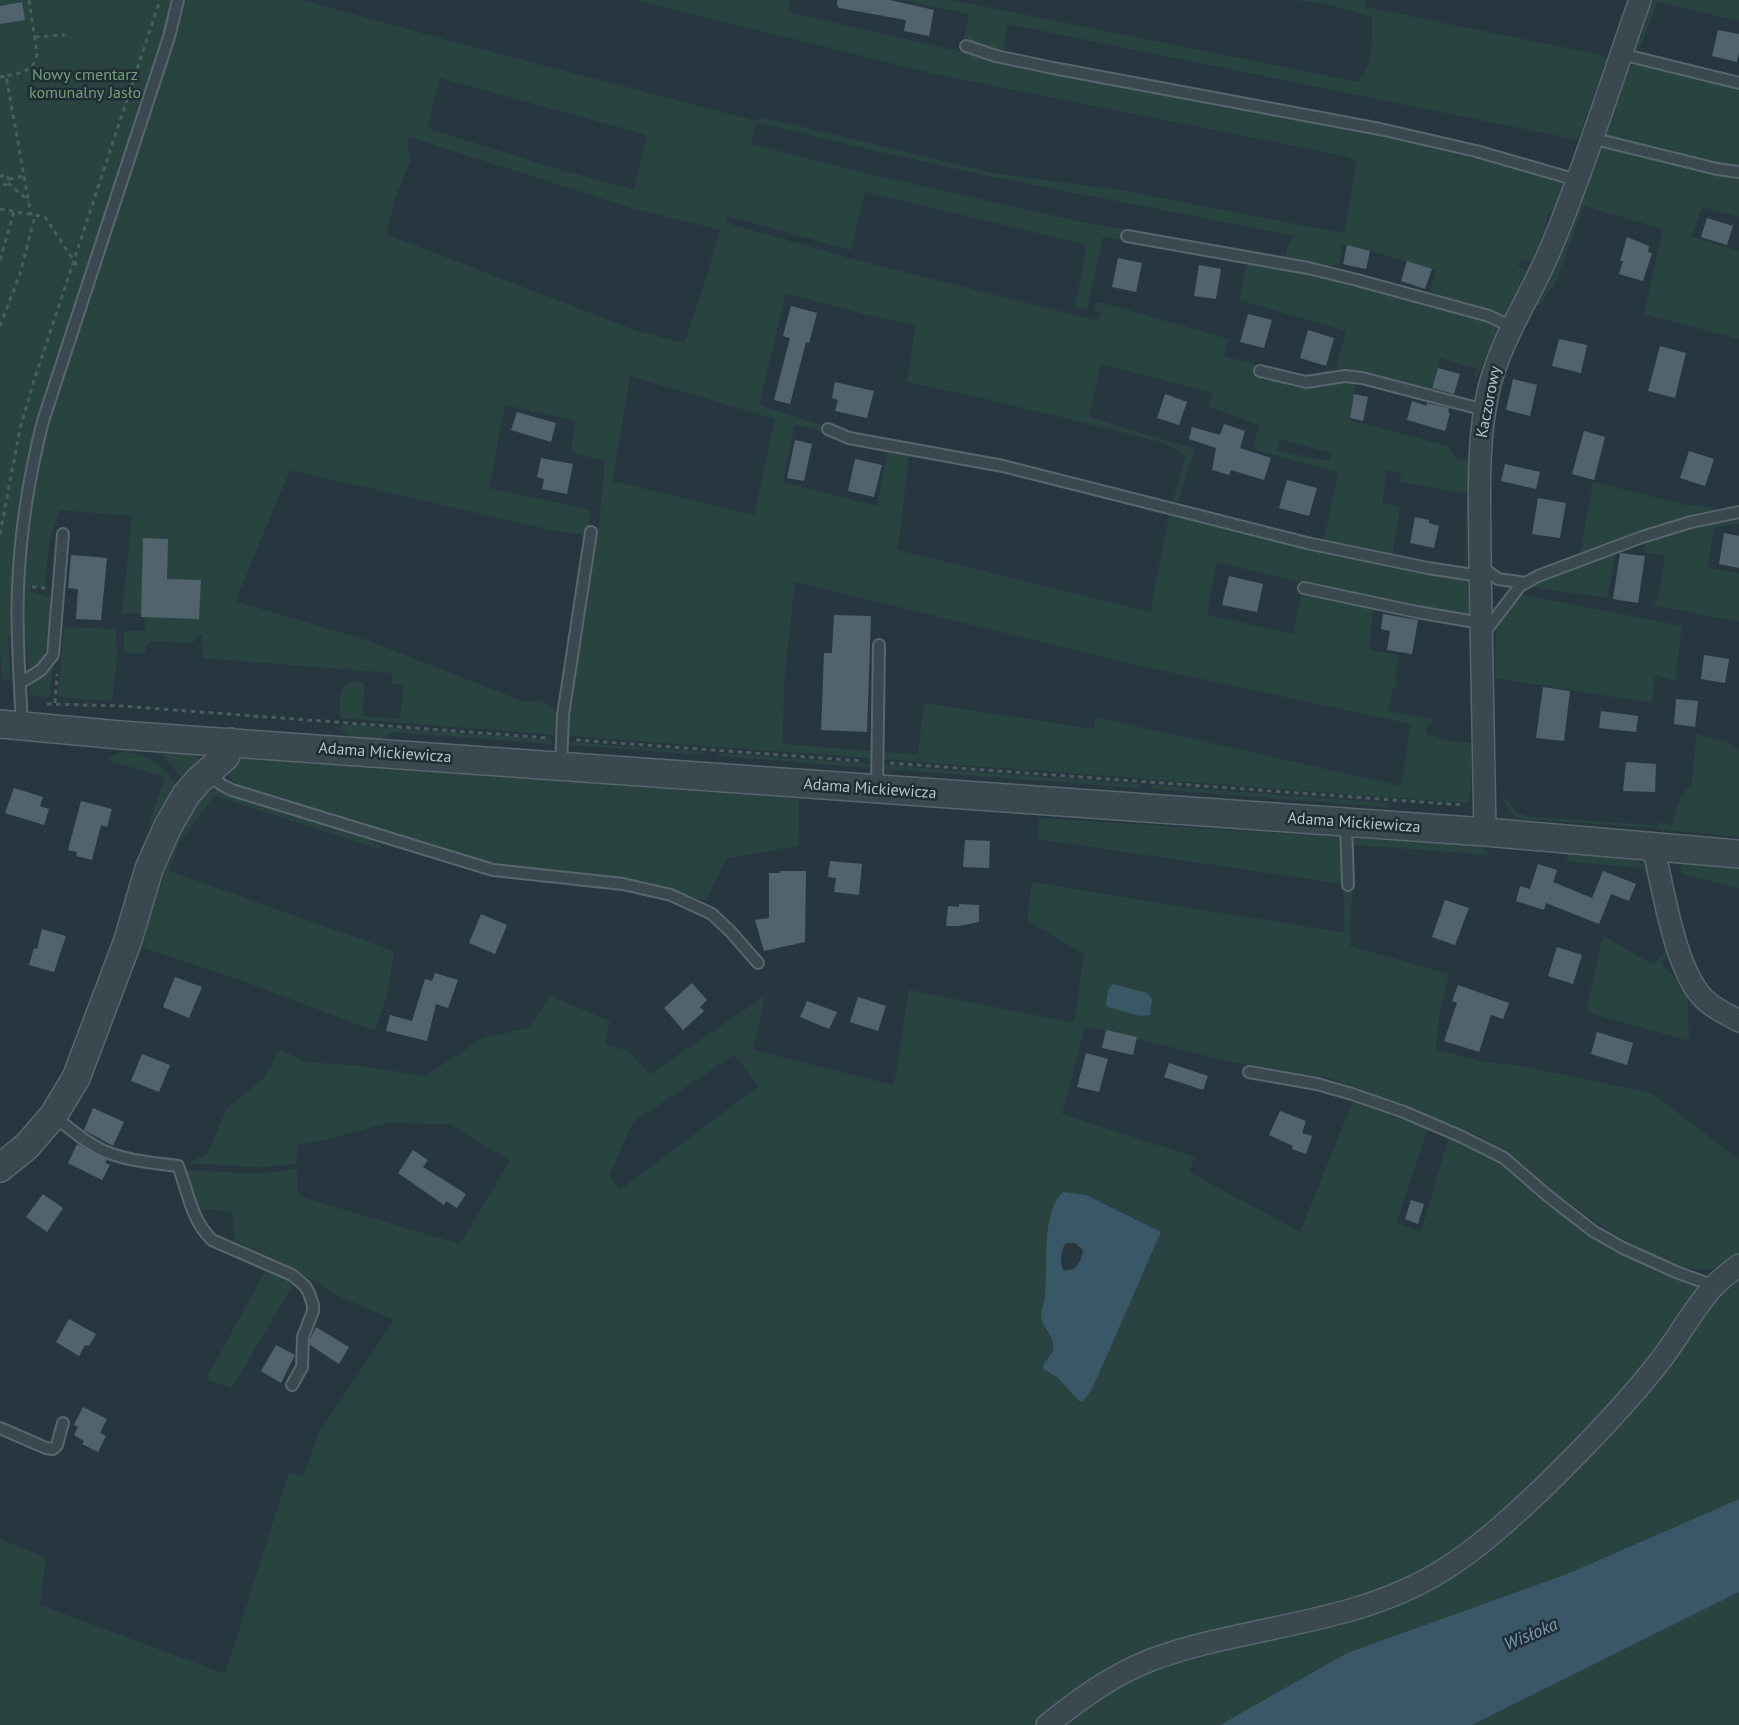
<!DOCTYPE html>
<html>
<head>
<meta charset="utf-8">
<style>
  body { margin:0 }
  canvas { display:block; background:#263740 }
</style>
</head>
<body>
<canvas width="1739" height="1725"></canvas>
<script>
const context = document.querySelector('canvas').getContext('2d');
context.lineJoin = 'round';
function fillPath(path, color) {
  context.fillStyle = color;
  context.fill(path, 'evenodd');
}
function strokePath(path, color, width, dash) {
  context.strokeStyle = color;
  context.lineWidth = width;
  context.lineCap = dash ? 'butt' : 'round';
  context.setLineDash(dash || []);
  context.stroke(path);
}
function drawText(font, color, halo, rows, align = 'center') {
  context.font = font + ' "PT Sans",sans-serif';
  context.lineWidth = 5;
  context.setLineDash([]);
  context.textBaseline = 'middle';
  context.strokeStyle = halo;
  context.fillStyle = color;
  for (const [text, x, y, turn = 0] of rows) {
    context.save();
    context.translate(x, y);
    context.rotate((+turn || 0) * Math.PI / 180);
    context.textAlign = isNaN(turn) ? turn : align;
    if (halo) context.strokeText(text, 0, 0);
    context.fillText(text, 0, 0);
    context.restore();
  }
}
fillPath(new Path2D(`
  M 0,0 L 302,0 L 443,39 L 756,121 L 761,117 L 993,173 L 1120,190 L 1337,232 L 1345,231 L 1357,161 L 1341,155 L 935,74 L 636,0 L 790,0 L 788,12 L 961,52 L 962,48 L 1243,108 L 1449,148 L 1564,180 L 1552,214 L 1549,213 L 1544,226 L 1547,227 L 1531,263 L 1521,259 L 1518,267 L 1528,271 L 1518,284 L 1520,285 L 1503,317 L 1402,288 L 1400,286 L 1429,294 L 1436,271 L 1375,252 L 1342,244 L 1339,266 L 1329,265 L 1329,270 L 1103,237 L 1087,309 L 1075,306 L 1086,251 L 1084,244 L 865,192 L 851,250 L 728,216 L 726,223 L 849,258 L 1098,321 L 1101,312 L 1094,311 L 1096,303 L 1103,303 L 1229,339 L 1224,356 L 1271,369 L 1257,374 L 1264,381 L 1279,381 L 1288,386 L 1304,389 L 1351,380 L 1399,390 L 1401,394 L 1356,383 L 1349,420 L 1448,446 L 1454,456 L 1461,461 L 1468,457 L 1470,434 L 1467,570 L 1409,560 L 1408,558 L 1465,567 L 1467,494 L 1400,482 L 1401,473 L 1387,470 L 1382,503 L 1400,507 L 1392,555 L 1304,537 L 1324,540 L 1338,472 L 1252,449 L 1260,425 L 1208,407 L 1213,393 L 1101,364 L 1089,417 L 1195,449 L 1177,505 L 900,444 L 901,441 C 992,458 1082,481 1172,504 L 1185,458 C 1180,449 1167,445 1158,441 L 986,399 L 907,382 L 916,325 L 867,315 L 786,293 L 759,405 L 819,424 L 826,432 L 795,425 L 783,482 L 877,506 L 888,448 L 951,459 L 1467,580 L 1469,617 L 1374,599 L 1216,562 L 1207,615 L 1293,634 L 1302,592 L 1373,609 L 1369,650 L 1399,655 L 1395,675 L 1397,685 L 1392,691 L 1388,711 L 1434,720 L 1426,727 L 1427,734 L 1450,741 L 1471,743 L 1471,787 L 1469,801 L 1465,803 L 882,759 L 883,752 L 918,755 L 924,703 L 1094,729 L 1096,717 L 1401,786 L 1411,724 L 1141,666 L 795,582 L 785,672 L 782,744 L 871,751 L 871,758 L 567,736 L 567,718 L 558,714 L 559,734 L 558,735 L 340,718 C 340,696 336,679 364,682 L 363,716 L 400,719 L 404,685 L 392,684 L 392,673 L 202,658 L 203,645 L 201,644 L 203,634 L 196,634 L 193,643 L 150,641 L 146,647 L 145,654 L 124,653 L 124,631 L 145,631 L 144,614 L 122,613 L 132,516 L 59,510 L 50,539 L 44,587 L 30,586 L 30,591 L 49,597 L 51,606 L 49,627 L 43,661 L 38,666 L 29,667 L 25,635 L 8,638 L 11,679 L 2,680 L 0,644 ZM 440,78 L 647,135 L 634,190 L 544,165 L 427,128 ZM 757,122 L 876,151 L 1003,179 L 1296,236 L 1288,244 L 1286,256 L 1081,222 L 869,174 L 751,144 ZM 410,137 L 631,208 L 720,230 L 708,272 L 684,343 L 637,331 L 386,234 L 395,199 L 411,159 L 407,143 ZM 630,376 L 775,419 L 754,515 L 612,481 ZM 505,405 L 575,420 L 571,452 L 605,461 L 598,536 L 587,535 L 591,510 L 489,488 ZM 1279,439 L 1331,453 L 1330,461 L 1277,451 ZM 909,454 L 989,470 L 1169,515 L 1150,612 L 898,550 ZM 290,470 L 560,532 L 587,535 L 560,712 L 557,713 C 548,702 539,698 525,702 L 366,640 L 238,602 L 237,597 Z
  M 903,0 L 952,0 L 1358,82 C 1374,68 1371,37 1372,17 L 1323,3 L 1292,0 L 1366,0 L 1365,7 L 1582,51 L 1604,56 L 1606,58 L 1578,140 L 1008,24 L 1002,53 L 974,44 L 964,39 L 969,14 Z
  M 1650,0 L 1739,0 L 1739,21 L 1658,2 L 1637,54 L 1635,46 Z
  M 1633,65 L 1639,65 L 1739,87 L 1739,168 L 1717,165 L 1604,135 L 1626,68 Z
  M 1606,144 L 1739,175 L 1739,217 L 1702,207 L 1692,237 L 1739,251 L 1739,339 L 1644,314 L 1663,229 L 1584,206 L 1553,289 L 1550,288 L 1540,306 L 1535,305 L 1600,146 Z
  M 1153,244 L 1323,275 L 1484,318 L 1498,327 L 1477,377 L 1475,376 L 1477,369 L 1440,358 L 1431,391 L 1336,369 L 1346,331 L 1239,300 L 1247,264 L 1153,246 Z
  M 1593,482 L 1686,505 L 1713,507 L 1713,514 L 1623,537 L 1580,556 Z
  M 1739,518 L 1739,524 L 1715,527 L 1707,568 L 1739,573 L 1739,622 L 1654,605 L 1658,597 L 1665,555 L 1643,552 L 1645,543 L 1641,543 C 1658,530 1716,520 1739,518 Z
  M 1616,550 L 1607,598 L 1531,587 Z
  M 1524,595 L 1682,626 L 1675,681 L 1655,675 L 1652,703 L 1495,678 L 1496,626 L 1514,600 Z
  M 64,627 L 116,629 L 117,656 L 112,701 L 61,697 L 58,695 Z
  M 53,664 L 50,695 L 47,697 L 29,695 L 30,685 Z
  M 340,725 L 352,725 L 552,740 L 551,744 L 394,732 L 380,739 L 348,736 L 342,731 Z
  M 1696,734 L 1727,742 L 1739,750 L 1739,837 L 1657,829 L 1658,822 L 1672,826 C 1676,810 1679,795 1692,784 Z
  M 569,742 L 703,752 L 703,755 L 569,745 Z
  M 192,750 L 196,752 L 200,764 L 185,787 L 180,776 L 161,754 Z
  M 121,752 C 145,753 161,763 175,783 L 175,786 L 146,833 L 165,777 L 109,761 L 111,757 Z
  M 718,753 L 870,764 L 870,768 L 718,756 Z
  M 247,757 L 799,799 L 798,846 L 727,858 L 705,901 L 645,881 L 488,863 L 237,785 L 230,777 L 230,770 Z
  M 884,765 L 1139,784 L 1139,788 L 884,769 Z
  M 1151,785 L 1388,803 L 1388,807 L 1151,789 Z
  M 211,791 L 220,791 L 362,835 L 384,848 L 379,849 L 215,796 L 179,843 L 169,871 L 394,951 L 386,999 L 375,1031 L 240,980 L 137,946 C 150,908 175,807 211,791 Z
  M 1502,799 L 1506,799 L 1517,813 L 1531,817 L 1654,825 L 1653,828 L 1521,819 L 1514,816 Z
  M 1039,818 L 1341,837 L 1343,884 L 1037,839 Z
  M 1356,834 L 1477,842 L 1491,855 L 1354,845 L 1353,868 L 1351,840 Z
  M 1569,849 C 1586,850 1606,849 1622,853 C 1659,864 1665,911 1672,944 L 1673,949 L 1669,958 L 1666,957 L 1661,963 L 1686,991 L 1688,1003 L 1689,1041 L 1586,1012 L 1603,936 L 1654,965 L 1668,947 L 1649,879 L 1642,868 L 1566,861 Z
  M 1691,861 L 1739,864 L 1739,888 L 1681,874 L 1681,865 Z
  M 1032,882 L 1345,933 L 1343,885 L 1352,886 L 1350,946 L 1449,974 L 1439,1015 L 1436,1049 L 1482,1062 L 1516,1065 L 1652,1093 L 1739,1160 L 1739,1256 L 1720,1268 L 1703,1270 L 1686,1268 L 1657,1257 L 1614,1234 L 1556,1194 L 1521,1163 L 1480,1136 L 1404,1105 L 1329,1078 L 1226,1061 L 1085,1026 L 1062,1114 L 1195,1157 L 1189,1172 L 1300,1232 L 1353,1101 L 1428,1129 L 1396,1223 L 1421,1232 L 1449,1137 L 1494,1156 L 1515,1170 L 1551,1205 L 1600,1242 L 1653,1270 L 1702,1289 L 1657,1359 L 1503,1519 L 1397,1589 L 1183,1644 L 1038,1725 L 0,1725 L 0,1539 L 46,1558 L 40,1605 L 225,1674 L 289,1472 L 303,1477 L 318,1434 L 394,1320 L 338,1296 L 301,1273 L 235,1240 L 232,1212 L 196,1208 L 186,1170 L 257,1174 L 297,1169 L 298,1196 L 460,1244 L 510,1161 L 450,1124 L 387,1123 L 325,1140 L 297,1145 L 297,1164 L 258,1167 L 186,1163 L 207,1155 L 227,1108 L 262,1080 L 280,1050 L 307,1062 L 362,1066 L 425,1076 L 483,1038 L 528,1028 L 550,996 L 610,1021 L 605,1045 L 626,1050 L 650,1074 L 765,996 L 753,1050 L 894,1085 L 909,990 L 1074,1023 L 1084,954 L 1027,920 ZM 734,1055 L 759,1086 L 620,1190 L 609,1176 L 633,1122 ZM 1105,1204 L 1160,1232 L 1153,1252 L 1136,1287 L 1091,1391 L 1076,1398 L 1057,1377 L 1050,1374 L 1046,1361 C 1065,1338 1040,1335 1041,1315 C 1041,1307 1045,1299 1045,1291 C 1047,1263 1048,1235 1053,1206 Z
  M 266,1270 L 294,1283 L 232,1388 L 206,1379 Z
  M 1739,1272 L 1739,1499 L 1567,1574 L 1347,1653 L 1220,1725 L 1053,1725 L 1127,1676 L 1465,1562 L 1706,1304 Z
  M 1739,1592 L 1739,1725 L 1472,1725 L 1710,1606 Z`), '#294340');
fillPath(new Path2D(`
  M 1113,984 L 1147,993 L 1152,999 L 1150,1015 L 1140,1016 L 1108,1007 L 1106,1004 C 1107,997 1107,988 1113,984 Z
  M 1063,1192 L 1086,1195 L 1161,1232 L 1108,1353 L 1091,1391 L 1083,1401 L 1079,1401 L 1057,1377 L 1044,1370 L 1043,1366 C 1046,1360 1051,1356 1053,1350 C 1056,1336 1042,1330 1041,1316 C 1041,1309 1045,1301 1045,1294 C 1048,1267 1041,1211 1063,1192 ZM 1066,1243 L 1075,1243 L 1083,1250 C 1081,1262 1077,1272 1063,1270 C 1060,1262 1060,1250 1066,1243 Z
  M 1739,1499 L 1739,1592 L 1472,1725 L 1220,1725 L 1347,1653 L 1567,1574 Z`), '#3a5767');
fillPath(new Path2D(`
  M 837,0 L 890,0 L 934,10 L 929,36 L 904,31 L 906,20 L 839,8 L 837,5 Z
  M 22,2 L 25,20 L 0,24 L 0,6 Z
  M 1718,30 L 1739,34 L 1739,52 L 1737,62 L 1712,56 Z
  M 1707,218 L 1733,226 L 1727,245 L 1701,237 Z
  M 1627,237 L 1649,246 L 1648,252 L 1652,253 L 1643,281 L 1619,274 L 1623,261 L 1620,261 Z
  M 1347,245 L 1370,251 L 1366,269 L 1343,264 Z
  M 1118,258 L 1142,263 L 1136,292 L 1112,287 Z
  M 1407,261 L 1432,269 L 1425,289 L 1401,281 Z
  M 1199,265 L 1221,269 L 1216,299 L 1194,296 Z
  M 791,306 L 817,313 L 809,343 L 806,342 L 790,404 L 774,400 L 790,338 L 783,336 Z
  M 1248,314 L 1272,320 L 1264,348 L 1240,342 Z
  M 1308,330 L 1334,338 L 1326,366 L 1300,358 Z
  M 1559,339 L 1587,345 L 1581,373 L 1552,366 Z
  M 1660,346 L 1686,353 L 1675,398 L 1648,391 Z
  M 1438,368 L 1460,374 L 1454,394 L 1432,388 Z
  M 1513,379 L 1537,385 L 1530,416 L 1506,410 Z
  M 835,382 L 874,391 L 867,418 L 835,411 L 838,400 L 832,398 Z
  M 1165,394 L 1187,402 L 1179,425 L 1157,418 Z
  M 1354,394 L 1368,397 L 1363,421 L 1350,418 Z
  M 1412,401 L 1427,406 L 1427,403 L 1449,408 L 1448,412 L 1450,413 L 1445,431 L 1407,420 Z
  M 517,412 L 556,423 L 551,442 L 511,430 Z
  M 1224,424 L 1245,431 L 1240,448 L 1271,458 L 1264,480 L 1231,470 L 1229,475 L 1212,470 L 1216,448 L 1189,439 L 1192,427 L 1220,435 Z
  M 1584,431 L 1605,437 L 1594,480 L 1572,474 Z
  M 795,440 L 812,444 L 804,481 L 787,478 Z
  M 1689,451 L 1714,459 L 1705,486 L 1680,478 Z
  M 541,458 L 573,464 L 567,494 L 542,489 L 544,479 L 537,477 Z
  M 855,459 L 882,465 L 874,497 L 848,491 Z
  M 1505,464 L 1540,472 L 1536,489 L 1501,481 Z
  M 1287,480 L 1317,488 L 1309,516 L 1279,508 Z
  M 1538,498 L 1566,503 L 1560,538 L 1532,534 Z
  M 1415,517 L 1429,520 L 1429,523 L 1439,526 L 1434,548 L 1410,543 Z
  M 1724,533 L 1739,536 L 1739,568 L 1719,564 Z
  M 143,538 L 168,539 L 167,579 L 201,580 L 199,619 L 141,617 Z
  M 1620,553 L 1645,556 L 1638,603 L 1613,599 Z
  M 71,555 L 107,558 L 101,620 L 76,619 L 78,589 L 68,588 Z
  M 1229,576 L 1263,584 L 1257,612 L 1222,605 Z
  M 1383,614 L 1418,620 L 1412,654 L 1387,650 L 1390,631 L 1381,629 Z
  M 834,615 L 871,616 L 867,732 L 821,730 L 824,653 L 832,653 Z
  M 1704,655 L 1729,659 L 1725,683 L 1701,679 Z
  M 1543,687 L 1570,691 L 1564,741 L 1536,738 Z
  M 1676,699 L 1698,701 L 1695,727 L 1674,724 Z
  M 1601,711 L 1638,716 L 1636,732 L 1599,728 Z
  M 1626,762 L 1656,764 L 1655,792 L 1623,791 Z
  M 14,788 L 43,797 L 40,806 L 49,809 L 44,825 L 5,813 Z
  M 81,801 L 112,809 L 107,827 L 101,825 L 92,860 L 76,856 L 77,852 L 68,850 Z
  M 965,840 L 990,841 L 989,868 L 963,867 Z
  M 830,861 L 862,864 L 859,895 L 834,892 L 836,878 L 828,877 Z
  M 1538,864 L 1557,870 L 1553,882 L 1592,898 L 1603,871 L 1636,884 L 1629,901 L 1611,894 L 1599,924 L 1546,903 L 1544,910 L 1516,901 L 1520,886 L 1530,889 Z
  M 780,871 L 806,871 L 805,942 L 764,951 L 755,920 L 769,918 L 769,873 L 780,873 Z
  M 1445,900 L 1469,908 L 1455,945 L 1432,937 Z
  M 959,904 L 979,905 L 979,922 L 959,926 L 946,926 L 948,906 L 959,907 Z
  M 481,914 L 507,925 L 495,954 L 469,943 Z
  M 42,929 L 66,936 L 54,972 L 29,965 L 34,948 L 37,949 Z
  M 1557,947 L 1582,955 L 1573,984 L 1548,976 Z
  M 435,973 L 458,980 L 448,1008 L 436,1004 L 427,1041 L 386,1031 L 390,1015 L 412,1021 L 425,979 L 432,981 Z
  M 175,977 L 202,987 L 189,1018 L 163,1007 Z
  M 692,983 L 707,1000 L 700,1007 L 704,1011 L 683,1030 L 664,1008 Z
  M 1458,985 L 1509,1003 L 1503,1019 L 1491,1015 L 1479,1052 L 1444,1041 L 1457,1003 L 1452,1001 Z
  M 858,997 L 886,1006 L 878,1031 L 850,1022 Z
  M 807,1001 L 837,1012 L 829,1029 L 800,1017 Z
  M 1106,1030 L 1137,1037 L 1133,1055 L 1102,1048 Z
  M 1597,1032 L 1633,1043 L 1627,1065 L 1591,1054 Z
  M 1086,1053 L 1108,1059 L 1099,1092 L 1077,1087 Z
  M 142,1054 L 170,1065 L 159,1092 L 131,1081 Z
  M 1169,1063 L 1208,1076 L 1203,1090 L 1164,1077 Z
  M 93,1108 L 124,1122 L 113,1146 L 84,1130 Z
  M 1280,1111 L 1306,1121 L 1302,1133 L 1312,1136 L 1306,1154 L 1292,1149 L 1293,1146 L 1269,1135 Z
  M 77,1144 L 107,1160 L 105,1163 L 110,1165 L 102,1180 L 68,1163 Z
  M 413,1150 L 428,1160 L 423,1167 L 466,1194 L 457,1208 L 446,1201 L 444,1205 L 398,1173 Z
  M 43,1194 L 63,1208 L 47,1232 L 26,1217 Z
  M 1411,1200 L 1424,1204 L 1418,1224 L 1405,1219 Z
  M 69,1319 L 96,1334 L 89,1346 L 85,1345 L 79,1356 L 56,1342 Z
  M 316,1327 L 349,1347 L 339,1364 L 310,1345 L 310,1339 Z
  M 276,1345 L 295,1355 L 281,1383 L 261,1371 Z
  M 83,1407 L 107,1419 L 100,1433 L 106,1436 L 98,1452 L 82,1444 L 84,1441 L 74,1435 L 78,1427 L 74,1425 Z`), '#51646d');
const service = new Path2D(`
  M 966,46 L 996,56 L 1053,68 L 1380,129 L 1476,151 L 1577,180
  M 1621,54 L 1739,83
  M 1591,138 L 1717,169 L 1739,172
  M 1127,236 L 1308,268 L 1357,280 L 1489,316 L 1512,327
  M 1260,371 L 1306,382 L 1345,376 L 1362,378 L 1485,410
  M 828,429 L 849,438 L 1003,466 L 1307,543 L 1428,568 L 1480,576
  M 1480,566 L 1498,579 L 1526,583
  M 1304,588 L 1417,612 L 1481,623
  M 1484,633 L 1520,586 L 1538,576 L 1642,537 L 1691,522 L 1739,512
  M 20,683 L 41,670 L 53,655 L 63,534
  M 22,726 C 20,680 16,634 18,589 C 20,532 29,476 43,421 L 169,37 L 178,0
  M 561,766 L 563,715 L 591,532
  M 207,773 L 222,785 L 232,790 L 493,870 L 623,884 L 671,895 L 712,914 L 731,932 L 758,963
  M 877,789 L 879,645
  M 1346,823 L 1348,885
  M 1249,1072 L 1317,1084 L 1352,1094 L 1404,1112 L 1460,1136 L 1504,1158 L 1548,1196 L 1593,1231 L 1623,1248 L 1676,1272 L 1714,1286
  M 54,1116 C 70,1129 85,1142 104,1151 C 127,1161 154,1163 178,1166 C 188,1191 191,1220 212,1240 L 292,1275 L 305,1286 L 309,1293 L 313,1305 L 313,1311 L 303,1337 L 302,1367 L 292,1385
  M 0,1428 L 46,1448 L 53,1449 L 57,1445 L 63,1423`);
const minor = new Path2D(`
  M 1485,832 C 1484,742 1481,651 1480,560 C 1480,503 1476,444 1489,388 C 1502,336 1533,293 1553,243 C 1586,164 1611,81 1640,0
  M 1653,847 C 1664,890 1674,968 1704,999 C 1714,1009 1727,1014 1739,1021
  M 1047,1725 C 1080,1699 1112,1675 1151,1660 C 1245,1625 1352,1626 1440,1572 C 1478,1549 1510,1519 1542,1489 C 1582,1450 1621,1410 1656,1366 C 1677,1341 1692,1309 1715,1285 C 1722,1278 1731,1271 1739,1265`);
const tertiary = new Path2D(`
  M 0,724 L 120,735 L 1485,832 L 1739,854
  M 0,1168 L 27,1146 L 53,1116 L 76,1078 L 127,943 L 149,869 L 167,828 L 186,795 L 198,781 L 226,756 L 230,742`);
strokePath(service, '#58666e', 14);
strokePath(minor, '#58666e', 24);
strokePath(tertiary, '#58666e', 30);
strokePath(new Path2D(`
  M 29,0 L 37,53 C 35,71 21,73 6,76 L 31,215
  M 35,37 L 65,35
  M 0,77 L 6,76
  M 0,177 L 5,174 L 9,179 L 9,182 L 5,185 L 0,182
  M 9,179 L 25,176
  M 8,183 L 29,201
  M 0,209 L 45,217 L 78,267
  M 0,260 L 14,212
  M 0,326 L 20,274 L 35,216
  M 0,534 L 20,429 L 33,384 L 160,0
  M 32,587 L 46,588
  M 55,703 L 57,674
  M 47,704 L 121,706 L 549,738
  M 576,740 L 863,761
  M 890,763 L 1462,805`), '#485f5d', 3, [4.5, 4.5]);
strokePath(service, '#3a4850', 10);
strokePath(minor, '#3a4850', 21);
strokePath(tertiary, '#3a4850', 27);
drawText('16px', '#75a075', '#1f2d35', [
  ["Nowy cmentarz",85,75],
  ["komunalny Jasło",85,93]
]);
drawText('16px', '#b7c3cb', '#1f2d35', [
  ["Kaczorowy",1489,402,-79],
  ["Adama Mickiewicza",385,753,4],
  ["Adama Mickiewicza",870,789,4],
  ["Adama Mickiewicza",1354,823,4]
]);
drawText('italic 18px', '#789aad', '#1f2d35', [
  ["Wisłoka",1531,1635,-23]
]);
</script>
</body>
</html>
